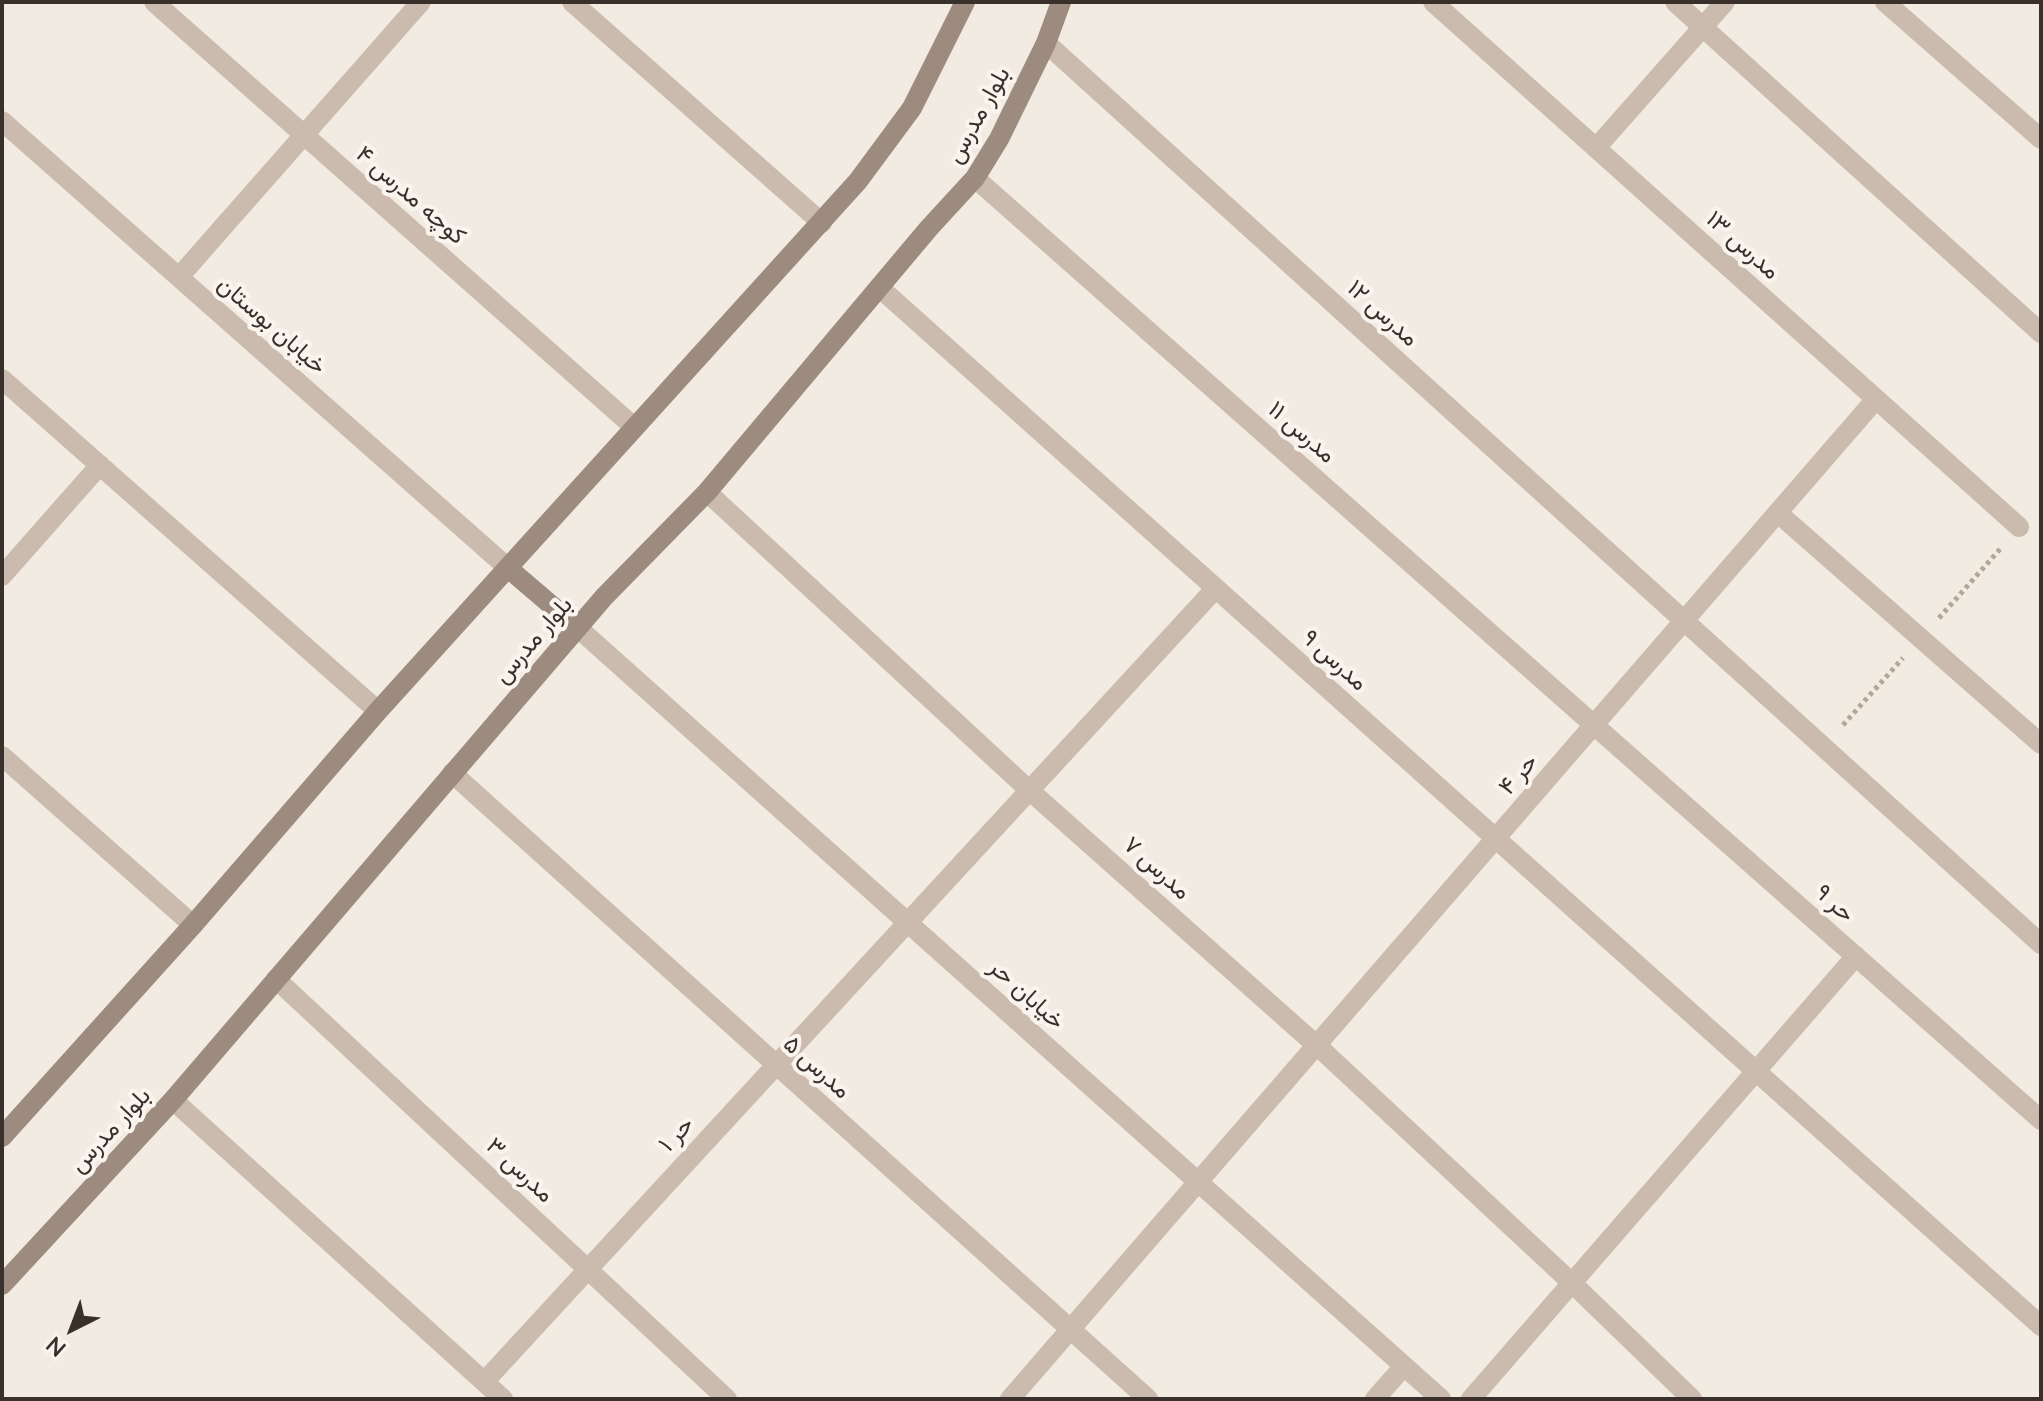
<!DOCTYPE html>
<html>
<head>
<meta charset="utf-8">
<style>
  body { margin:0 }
  #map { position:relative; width:2043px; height:1401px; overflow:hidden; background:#f2ebe2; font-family:Lato,sans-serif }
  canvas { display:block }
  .frame { position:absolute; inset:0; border:4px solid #39302c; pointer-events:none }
  .north { position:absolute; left:32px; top:1289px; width:80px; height:80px; -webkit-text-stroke:6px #faf4ee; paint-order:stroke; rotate:222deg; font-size:22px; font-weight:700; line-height:32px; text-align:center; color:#39302c }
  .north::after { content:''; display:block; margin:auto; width:28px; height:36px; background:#39302c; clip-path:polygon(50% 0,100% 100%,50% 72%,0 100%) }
</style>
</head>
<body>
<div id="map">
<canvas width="2043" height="1401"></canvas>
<div class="frame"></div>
<div class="north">N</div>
</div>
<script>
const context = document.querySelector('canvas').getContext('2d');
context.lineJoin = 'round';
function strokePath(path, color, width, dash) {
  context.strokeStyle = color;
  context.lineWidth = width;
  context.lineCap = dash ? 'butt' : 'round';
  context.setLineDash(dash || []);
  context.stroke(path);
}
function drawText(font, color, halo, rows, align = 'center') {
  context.font = font + ' Lato,Vazirmatn,sans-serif';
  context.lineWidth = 8;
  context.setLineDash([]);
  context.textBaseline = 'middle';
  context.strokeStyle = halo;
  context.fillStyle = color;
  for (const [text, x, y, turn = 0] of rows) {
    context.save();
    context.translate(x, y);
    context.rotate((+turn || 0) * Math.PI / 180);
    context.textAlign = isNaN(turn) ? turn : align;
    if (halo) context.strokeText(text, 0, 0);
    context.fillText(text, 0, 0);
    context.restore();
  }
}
strokePath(new Path2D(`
  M 1939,618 L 2001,548
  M 1843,725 L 1903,658`), '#b5a598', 5, [4, 4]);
strokePath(new Path2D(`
  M 154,2 L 634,427
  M 572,2 L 822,223
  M 1433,2 L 2019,527
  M 1675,2 L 2041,333
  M 1885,2 L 2041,139
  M 1046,43 L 2041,944
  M 2,121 L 508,568
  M 1596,148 L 1725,2
  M 975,178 L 2041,1120
  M 179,277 L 421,2
  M 880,288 L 2041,1326
  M 2,379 L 378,711
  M 707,492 L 1029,790 L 1324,1052 L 1572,1283 L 1692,1399
  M 1778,513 L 2041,744
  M 2,576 L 100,465
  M 2,756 L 193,925
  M 452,773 L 1148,1399
  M 276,979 L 727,1399
  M 173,1100 L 503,1399
  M 484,1382 L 1216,588
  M 1010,1399 L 1876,399
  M 1375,1399 L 1404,1366
  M 1471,1399 L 1856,956`), '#cabbae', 20);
strokePath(new Path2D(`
  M 578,628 L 1441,1399`), '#cabbae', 20);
strokePath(new Path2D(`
  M 508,568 L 578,628
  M 2,1137 L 193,925 L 378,711 L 858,181 L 912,108 L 965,2
  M 2,1285 L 173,1100 L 604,597 L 707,492 L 929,228 L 975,178 L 999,139 L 1046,43 L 1061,2`), '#9d8b7f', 20);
drawText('24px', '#39302c', '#faf4ee', [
  ["بلوار مدرس",978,115,-61],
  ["کوچه مدرس ۴",411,195,41],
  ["مدرس ۱۳",1743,245,42],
  ["مدرس ۱۲",1383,313,42],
  ["خیابان بوستان",272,325,41],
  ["مدرس ۱۱",1302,432,41],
  ["بلوار مدرس",533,640,-49],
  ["مدرس ۹",1335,660,42],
  ["حر ۴",1518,774,-49],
  ["مدرس ۷",1157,868,42],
  ["حر ۹",1835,903,42],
  ["خیابان حر",1027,994,42],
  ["مدرس ۵",817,1067,42],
  ["بلوار مدرس",110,1130,-47],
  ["حر ۱",676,1134,-47],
  ["مدرس ۳",520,1170,43]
]);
</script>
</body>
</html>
